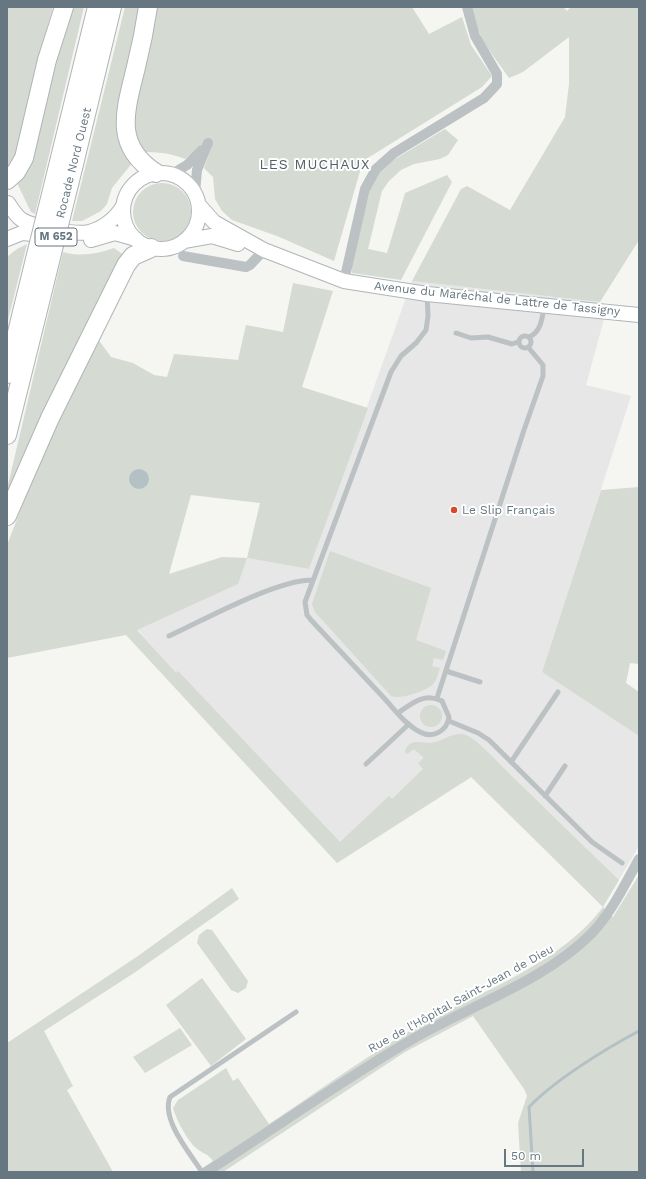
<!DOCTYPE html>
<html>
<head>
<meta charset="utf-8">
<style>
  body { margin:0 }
  #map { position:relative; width:646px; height:1179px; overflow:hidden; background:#f5f5f2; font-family:"Work Sans",sans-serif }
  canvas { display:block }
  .frame { position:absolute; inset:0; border:8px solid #667781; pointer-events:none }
  .scale { position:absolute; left:504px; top:1149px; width:80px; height:18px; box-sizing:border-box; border:2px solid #667781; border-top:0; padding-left:5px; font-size:12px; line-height:14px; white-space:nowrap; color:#667781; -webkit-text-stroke:3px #fff; paint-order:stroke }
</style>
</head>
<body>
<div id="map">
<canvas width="646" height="1179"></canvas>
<div class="frame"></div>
<div class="scale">50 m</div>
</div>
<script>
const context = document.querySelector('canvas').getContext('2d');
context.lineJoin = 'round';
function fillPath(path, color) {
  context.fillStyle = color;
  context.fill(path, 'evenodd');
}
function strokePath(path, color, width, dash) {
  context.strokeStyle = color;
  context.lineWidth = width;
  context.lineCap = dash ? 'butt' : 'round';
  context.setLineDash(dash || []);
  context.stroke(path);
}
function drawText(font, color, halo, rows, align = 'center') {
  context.font = font + ' "Work Sans",sans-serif';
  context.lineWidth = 4;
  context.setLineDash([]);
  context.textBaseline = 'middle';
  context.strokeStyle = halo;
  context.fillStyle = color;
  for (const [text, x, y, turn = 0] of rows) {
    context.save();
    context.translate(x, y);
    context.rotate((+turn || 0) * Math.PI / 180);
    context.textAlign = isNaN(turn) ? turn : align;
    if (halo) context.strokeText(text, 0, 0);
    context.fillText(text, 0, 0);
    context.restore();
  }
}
fillPath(new Path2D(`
  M 412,281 L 600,302 L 593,318 L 604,319 L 586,385 L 631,396 L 542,672 L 639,736 L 639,846 L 619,880 L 497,761 L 337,863 L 137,629 L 247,558 L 309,569 Z`), '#e6e7e6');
fillPath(new Path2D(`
  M 7,7 L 53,7 L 36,66 L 19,150 L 7,172 Z
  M 72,7 L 84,7 L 35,214 L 31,212 L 15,179 Z
  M 125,7 L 143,7 L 119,114 L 118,134 L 121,146 L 133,162 L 112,188 L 107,204 L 101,211 L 82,221 L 72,221 Z
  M 156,7 L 412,7 L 429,34 L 462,17 L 471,45 L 492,76 L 482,87 L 363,161 L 334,261 L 277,236 L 232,220 L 222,211 L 215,199 L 213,177 L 204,168 L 213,143 L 205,141 L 196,151 L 185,159 C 171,153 158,152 142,152 L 132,125 Z
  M 471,7 L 563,7 L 567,11 L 571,7 L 639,7 L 639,240 L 600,302 L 412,281 L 461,189 L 467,186 L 510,210 L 565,117 L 569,84 L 569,37 L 523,72 L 509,78 L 482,40 Z
  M 445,129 L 458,140 L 448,155 L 440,159 L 414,164 L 401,170 L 389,181 L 382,191 L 368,249 L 387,253 L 405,193 L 447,175 L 452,182 L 401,280 L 352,273 L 352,263 L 372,182 L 380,168 Z
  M133 212a29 29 0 1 1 58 0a29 29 0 1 1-58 0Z
  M 27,244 L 7,324 L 7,257 L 17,249 Z
  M 114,248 L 125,256 L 7,499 L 7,489 L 63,252 C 81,257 97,254 114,248 Z
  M 293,283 L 333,291 L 302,387 L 368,408 L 309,569 L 247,558 L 238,584 L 137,630 L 176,673 L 178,671 L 340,842 L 389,796 L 392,799 L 423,769 L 418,763 L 424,758 L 414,749 L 407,754 L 405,751 C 410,738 419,743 430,743 C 442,743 454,729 468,736 C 477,740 502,766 510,774 C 547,810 583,845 619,880 L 603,907 L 613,917 L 639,875 L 639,1172 L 521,1172 L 518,1123 L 527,1096 L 524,1089 L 473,1016 L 405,1052 L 223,1172 L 197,1172 L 213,1161 C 206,1152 203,1154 196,1148 C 187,1140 176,1119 173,1108 L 178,1100 L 226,1068 L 233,1081 L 238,1078 L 269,1124 C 313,1095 355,1064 400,1037 C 464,997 557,969 603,907 L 471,777 L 337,863 L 126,635 L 7,658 L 7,545 L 38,465 L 98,339 L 111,357 L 133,363 L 154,375 L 167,377 L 174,354 L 238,360 L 246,325 L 283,332 ZM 191,495 L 260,503 L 247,558 L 222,557 L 169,574 Z
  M 639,487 L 639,664 L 630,663 L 626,683 L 639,692 L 639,736 L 542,672 L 601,490 Z
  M 330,551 L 431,588 L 416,640 L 446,651 L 443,660 L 434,658 L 432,666 L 440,668 C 438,673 437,680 433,684 C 426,691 400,700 391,696 L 315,612 L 312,604 Z
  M420 716a11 11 0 1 1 22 0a11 11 0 1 1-22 0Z
  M 232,888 L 239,899 L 134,973 L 44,1031 L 73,1086 L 67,1090 L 113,1172 L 7,1172 L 7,1043 L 138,956 Z
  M 207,929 L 212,930 L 248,981 L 246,988 L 238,993 L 231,990 L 197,943 L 199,935 Z
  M 202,978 L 246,1039 L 211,1066 L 166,1005 Z
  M 180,1028 L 192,1045 L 145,1073 L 133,1057 Z`), '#d5dad2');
fillPath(new Path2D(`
  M129 479a10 10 0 1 1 20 0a10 10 0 1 1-20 0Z`), '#b4c1c4');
strokePath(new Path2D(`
  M 533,1172 L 529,1107 C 555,1080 605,1049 639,1031`), '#b4c1c4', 3);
const secondary = new Path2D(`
  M123 211a38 38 0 1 1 76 0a38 38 0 1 1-76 0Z
  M 8,203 C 12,209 16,216 22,220 C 34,227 76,235 89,232 C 103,229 116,218 123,206
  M 199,205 L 214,222 L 264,250 L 344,281 L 427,294 L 639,315
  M 7,239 L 22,233 L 45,235
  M 91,240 L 115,233 L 136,239
  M 184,241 L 212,236 L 238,244`);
const highway = new Path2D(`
  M 148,7 C 145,27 141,47 136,67 C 126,109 112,145 156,173
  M 60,158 L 97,7
  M 75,160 L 112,7
  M 7,180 L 16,172 L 24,158 L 47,60 L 64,7
  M 7,374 L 22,312
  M 7,435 L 37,314
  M 7,516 L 50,418 L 126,265 L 133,256 L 151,248`);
strokePath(secondary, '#afb5b9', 16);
strokePath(highway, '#b0b4b7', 20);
strokePath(new Path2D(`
  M 456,333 L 471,338 L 488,337 L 512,344 L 518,342
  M519 342a6 6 0 1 1 12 0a6 6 0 1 1-12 0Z
  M 529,337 C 541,332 542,319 544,307
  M 169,636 C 204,620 276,580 312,580
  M 446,671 L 480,682
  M 437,698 L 524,430 L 543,376 L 543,365 L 528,347
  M 398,713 C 412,703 425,692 442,701 L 449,717 C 447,731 433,739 420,732 C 406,725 395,710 384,698 C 360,672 335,646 311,620 L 307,615 L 305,602 L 391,372 L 401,356 L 416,343 L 426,330 L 428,316 L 427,294
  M 449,721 L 478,733 L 489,740 L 592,842 L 622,863
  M 511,762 L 558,692
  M 366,764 L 409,724
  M 545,796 L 565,766
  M 202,1172 C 190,1153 161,1120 170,1097 L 296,1012`), '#bcc1c4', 5);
strokePath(new Path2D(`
  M 172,174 L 187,165 L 202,150
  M 195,193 L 197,170 L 208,143
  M 183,256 L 246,267 L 250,265 L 264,250
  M 344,281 L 365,189 L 376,169 L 394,153 L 484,98 L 497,84 L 497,74 L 475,36 L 467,7
  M 206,1172 C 277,1127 345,1078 418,1036 C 474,1004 546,980 592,933 C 612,912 625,884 639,859`), '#bcc1c4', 10);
strokePath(secondary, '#fff', 14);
strokePath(highway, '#fff', 18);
const highwayBridge = new Path2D(`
  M 22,312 L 60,158
  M 37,314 L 75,160`);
strokePath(highwayBridge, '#b0b4b7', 20, []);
strokePath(highwayBridge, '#fff', 18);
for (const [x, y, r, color] of [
  [454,510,4,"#d84a30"]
]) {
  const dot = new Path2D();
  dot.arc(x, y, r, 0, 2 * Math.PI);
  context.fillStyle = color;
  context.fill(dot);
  strokePath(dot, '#fff', 1.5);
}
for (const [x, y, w] of [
  [56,237,42]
]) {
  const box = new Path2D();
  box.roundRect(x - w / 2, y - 9, w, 18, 3);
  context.fillStyle = '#fff';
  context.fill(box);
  strokePath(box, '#667781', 1);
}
drawText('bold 11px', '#667781', null, [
  ["M 652",56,237]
]);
drawText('12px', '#667781', '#fff', [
  ["Rocade Nord Ouest",74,163,-76],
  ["Avenue du Maréchal de Lattre de Tassigny",497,299,6],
  ["Rue de l'Hôpital Saint-Jean de Dieu",461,999,-29]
]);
drawText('12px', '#667781', '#fff', [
  ["Le Slip Français",462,510]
], 'left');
context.letterSpacing = '1px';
drawText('14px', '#546067', '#fff', [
  ["LES MUCHAUX",315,165]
]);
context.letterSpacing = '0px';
</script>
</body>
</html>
